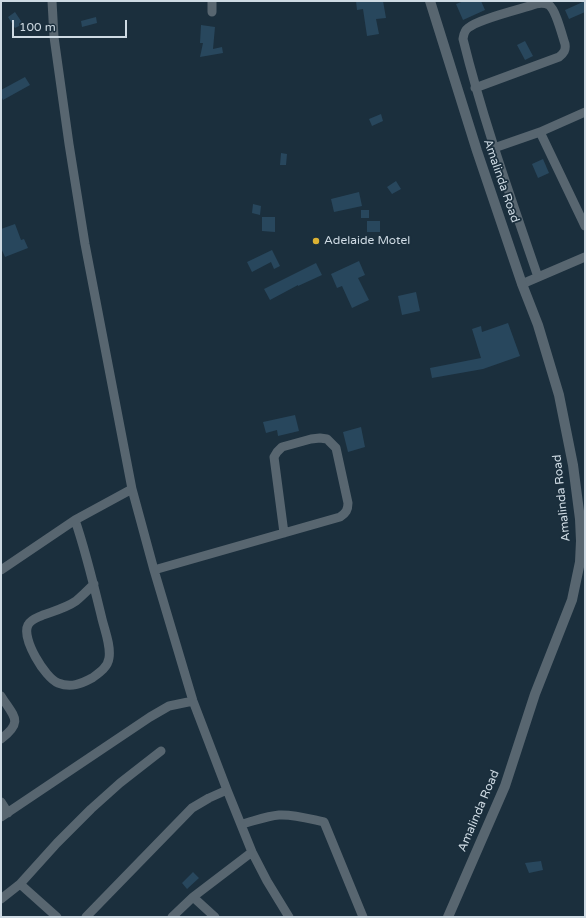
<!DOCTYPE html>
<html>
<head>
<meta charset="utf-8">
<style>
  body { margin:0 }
  #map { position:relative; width:586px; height:918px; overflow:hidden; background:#1b2f3d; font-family:"Varela Round",sans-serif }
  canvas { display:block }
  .frame { position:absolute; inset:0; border:2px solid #cedae3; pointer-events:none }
  .scale { position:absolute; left:12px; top:20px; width:115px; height:18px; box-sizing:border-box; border:2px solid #cedae3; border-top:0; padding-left:5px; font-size:12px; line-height:14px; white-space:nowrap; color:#cedae3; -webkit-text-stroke:3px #1b2f3d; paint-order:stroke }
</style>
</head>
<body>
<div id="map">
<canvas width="586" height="918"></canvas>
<div class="frame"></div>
<div class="scale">100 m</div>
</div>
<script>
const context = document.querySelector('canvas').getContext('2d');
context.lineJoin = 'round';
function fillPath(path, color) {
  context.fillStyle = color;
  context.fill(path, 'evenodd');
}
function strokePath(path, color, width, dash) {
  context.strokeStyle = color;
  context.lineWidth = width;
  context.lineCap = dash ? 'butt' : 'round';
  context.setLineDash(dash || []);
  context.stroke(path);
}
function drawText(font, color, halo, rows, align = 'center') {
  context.font = font + ' "Varela Round",sans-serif';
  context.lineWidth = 3.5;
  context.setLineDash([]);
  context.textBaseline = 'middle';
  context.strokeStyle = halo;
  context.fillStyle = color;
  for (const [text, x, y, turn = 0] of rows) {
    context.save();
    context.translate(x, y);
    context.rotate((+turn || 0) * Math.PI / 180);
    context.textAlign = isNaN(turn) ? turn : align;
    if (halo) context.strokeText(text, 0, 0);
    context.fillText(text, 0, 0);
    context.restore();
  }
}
fillPath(new Path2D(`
  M 356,1 L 383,1 L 386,18 L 376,19 L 379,34 L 367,36 L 363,9 L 357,10 Z
  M 464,1 L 481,1 L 485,10 L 463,20 L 456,4 Z
  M 585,1 L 585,12 L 569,19 L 565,10 Z
  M 15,12 L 23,24 L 15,28 L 8,17 Z
  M 96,17 L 97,23 L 82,27 L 81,21 Z
  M 201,25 L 215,27 L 213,49 L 222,47 L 223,53 L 200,57 L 203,43 L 200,43 Z
  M 525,41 L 533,56 L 525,60 L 517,45 Z
  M 25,77 L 30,85 L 3,100 L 1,96 L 1,90 Z
  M 381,114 L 383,121 L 372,126 L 369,119 Z
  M 281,153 L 287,154 L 286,165 L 280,165 Z
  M 543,159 L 549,173 L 538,178 L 532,164 Z
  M 396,181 L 401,189 L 392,194 L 387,187 Z
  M 359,192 L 362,206 L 334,212 L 331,199 Z
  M 253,204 L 261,206 L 260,215 L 252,213 Z
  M 361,210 L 369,210 L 369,218 L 361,218 Z
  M 262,217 L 275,217 L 275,232 L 262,231 Z
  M 367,221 L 380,221 L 380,232 L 367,232 Z
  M 15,224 L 21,240 L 24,239 L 28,248 L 5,257 L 1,248 L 1,229 Z
  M 272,250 L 280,266 L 274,269 L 271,262 L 252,272 L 247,262 Z
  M 359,261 L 365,275 L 358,278 L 369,300 L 352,308 L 342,286 L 337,288 L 331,274 Z
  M 316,263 L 322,275 L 298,286 L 298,285 L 270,300 L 264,289 Z
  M 416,292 L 420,311 L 402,315 L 398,296 Z
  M 508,323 L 520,356 L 483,369 L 432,378 L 430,368 L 481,358 L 472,329 L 481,326 L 482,332 Z
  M 295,415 L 299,431 L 278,436 L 277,430 L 266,433 L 263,422 Z
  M 361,427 L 365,447 L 348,452 L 343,432 Z
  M 541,861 L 543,870 L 529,873 L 525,863 Z
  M 193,872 L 199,878 L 187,889 L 182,883 Z`), '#28475d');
strokePath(new Path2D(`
  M 52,1 L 54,37 L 69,144 L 85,244 L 132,489 L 154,570 L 193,701 L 227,790 L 252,852 L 267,881 L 289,917
  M 212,1 L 212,12
  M 475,88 L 559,57 C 564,53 566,50 565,44 C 562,35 556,10 549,5 C 545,3 540,3 536,4 C 521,9 478,19 468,28 C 464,31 464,34 463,39 C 483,120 511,198 538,277
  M 540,132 L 585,226
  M 494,148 L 540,132 L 585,112
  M 522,284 L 585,257
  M 75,520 C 86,552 94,586 102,619 C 105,631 111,646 109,658 C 108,667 99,673 92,678 C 81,684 71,688 58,683 C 45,678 21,638 28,625 C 31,619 37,618 43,615 C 54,611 66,608 76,601 C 82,596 88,590 94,584
  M 1,570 L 75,520 L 132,489
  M 154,570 L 340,517 C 346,513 348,510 348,503 L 336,448 L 327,439 L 320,438 L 311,439 L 282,447 L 277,452 L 274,457 L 284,533
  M 1,696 C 14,717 24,721 1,739
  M 1,802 L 8,813
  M 1,817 L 150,717 L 169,706 L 193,701
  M 242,824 C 254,821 267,816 279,815 C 294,814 310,819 324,822 L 363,917
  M 20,884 L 57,917
  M 193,897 L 215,917
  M 1,899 L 20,884 L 57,843 L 91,809 L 120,783 L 161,751
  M 86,917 L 192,808 L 209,798 L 227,790
  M 172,917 L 193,897 L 252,852`), '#586670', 9);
strokePath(new Path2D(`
  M 430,1 L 477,151 L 522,284 L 538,325 L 559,395 L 573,465 L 580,519 L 581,541 L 580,562 L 572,600 L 535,694 L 505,786 L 448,917`), '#586670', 10);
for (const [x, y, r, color] of [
  [316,241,4,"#dcb233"]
]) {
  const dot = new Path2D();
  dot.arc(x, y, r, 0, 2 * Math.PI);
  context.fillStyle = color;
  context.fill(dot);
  strokePath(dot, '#1b2f3d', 1.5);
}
drawText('12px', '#cedae3', '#1b2f3d', [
  ["Amalinda Road",501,181,71],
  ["Amalinda Road",562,498,-96],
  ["Amalinda Road",479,811,-67]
]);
drawText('12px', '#cedae3', '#1b2f3d', [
  ["Adelaide Motel",324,241]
], 'left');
</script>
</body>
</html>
